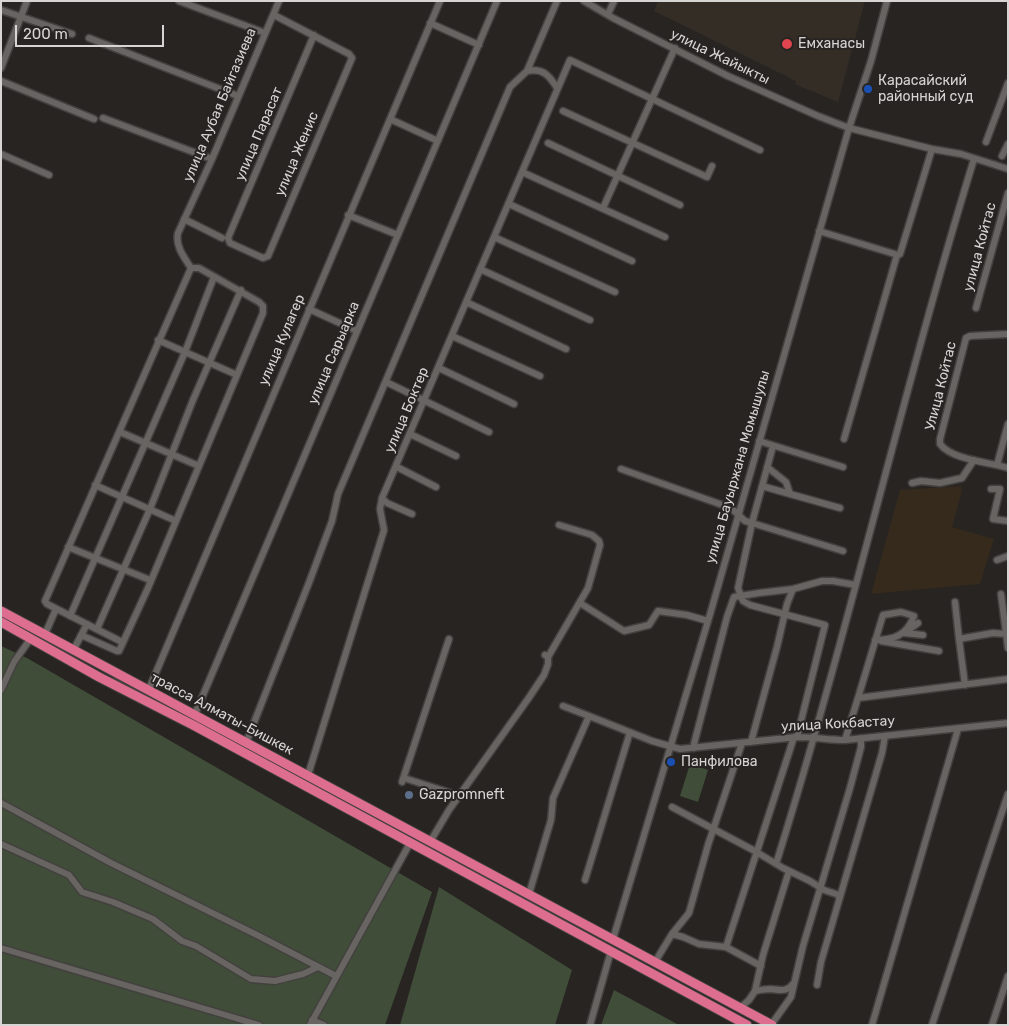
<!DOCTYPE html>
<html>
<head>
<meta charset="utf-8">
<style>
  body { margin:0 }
  #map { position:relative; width:1009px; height:1026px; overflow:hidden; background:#272422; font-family:Rubik,sans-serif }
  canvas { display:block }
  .frame { position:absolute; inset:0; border:2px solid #d6d5d3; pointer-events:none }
  .scale { position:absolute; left:15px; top:25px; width:149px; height:22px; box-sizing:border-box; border:2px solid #d6d5d3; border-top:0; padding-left:6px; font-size:15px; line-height:18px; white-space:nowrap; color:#d6d5d3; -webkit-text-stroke:4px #272422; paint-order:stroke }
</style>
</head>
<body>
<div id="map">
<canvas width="1009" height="1026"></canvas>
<div class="frame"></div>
<div class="scale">200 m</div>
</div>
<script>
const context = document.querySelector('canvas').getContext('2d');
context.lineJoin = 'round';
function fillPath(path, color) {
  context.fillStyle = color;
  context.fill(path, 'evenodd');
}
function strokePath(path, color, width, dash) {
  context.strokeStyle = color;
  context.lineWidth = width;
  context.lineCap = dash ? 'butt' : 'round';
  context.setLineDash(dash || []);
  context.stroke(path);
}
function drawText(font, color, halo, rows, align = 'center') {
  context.font = font + ' Rubik,sans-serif';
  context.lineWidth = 4;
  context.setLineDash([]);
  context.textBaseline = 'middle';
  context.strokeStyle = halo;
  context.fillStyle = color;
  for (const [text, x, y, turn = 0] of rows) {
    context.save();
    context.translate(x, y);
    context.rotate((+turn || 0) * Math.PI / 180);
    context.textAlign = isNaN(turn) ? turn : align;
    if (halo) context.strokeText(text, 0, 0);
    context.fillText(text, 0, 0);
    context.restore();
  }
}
fillPath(new Path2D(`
  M 658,1 L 865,1 L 838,102 L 795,84 L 796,81 L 654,11 Z`), '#342d26');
fillPath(new Path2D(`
  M 961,486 L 962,491 L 952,527 L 994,539 L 980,584 L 871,594 L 900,490 Z`), '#352a1b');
fillPath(new Path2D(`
  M 1,646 L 27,658 L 432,892 L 385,1025 L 1,1025 Z
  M 114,676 L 338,798 L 335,800 L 112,679 Z
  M 690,764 L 708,770 L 698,802 L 680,796 Z
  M 439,887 L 572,970 L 555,1025 L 400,1025 Z
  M 614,990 L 679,1025 L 601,1025 Z`), '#404d38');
const minor = new Path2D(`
  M 179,1 L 265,33
  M 584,1 L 613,18 L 728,76 L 818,116 L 849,128 L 932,149
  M 1,10 L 72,34
  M 608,14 L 614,1
  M 274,15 L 349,54 L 352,58 L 268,256 L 263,258 L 230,243 L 228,238 L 314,35
  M 430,23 L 479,45
  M 89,38 L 238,96
  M 1,68 L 27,1
  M 527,71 C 543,68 549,75 557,88
  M 1,81 L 94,119
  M 563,111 L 707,177 L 712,166
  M 103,118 L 212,159
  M 390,119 L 438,141
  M 986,142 L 1008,83
  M 548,143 L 680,205
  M 1,154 L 49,175
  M 1002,156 L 1008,144
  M 522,172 L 665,237
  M 509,204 L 632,261
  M 603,208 L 675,48
  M 348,215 L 398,235
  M 184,219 L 222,238
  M 819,231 L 898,255 L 900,254 L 932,149 L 961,154 L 1008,169
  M 494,237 L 615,292
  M 191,268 C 184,257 175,246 178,233 L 212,159 L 279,1
  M 480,269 L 590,320
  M 466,302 L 566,349
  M 976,308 L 1008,193
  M 309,309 L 357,331
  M 1008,334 L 970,336 L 966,338 L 940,439 L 940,444 C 952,460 989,462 1008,468
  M 452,336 L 540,376
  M 158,340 L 237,375
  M 439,368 L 514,404
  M 386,382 L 489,432
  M 120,432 L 199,466
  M 410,434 L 456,456
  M 844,439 L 897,255
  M 759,441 L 843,467
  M 997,465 L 1008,424
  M 397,467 L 436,487
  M 767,467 L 786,482 L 790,494 L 840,508
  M 621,469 L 731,508 L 745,521 L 752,523 L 773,446
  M 912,483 L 921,481 L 940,483 L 962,478 L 974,460
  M 95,485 L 176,521
  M 762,486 L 790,494
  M 991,489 L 1000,489 L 993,519 L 1008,521
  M 382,498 L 387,503 L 412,514
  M 68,547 L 150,580
  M 997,560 L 1008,556
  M 1001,594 L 1008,648
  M 955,602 L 959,639 L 993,633 L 1006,634
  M 580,603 L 624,631 L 649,625 L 658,611 L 687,615 L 708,621
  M 70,616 L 185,352 L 214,277
  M 97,629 L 150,509 L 193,400 L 241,290
  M 907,631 L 918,623
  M 904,633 L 923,635
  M 45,634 L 56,609
  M 81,635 L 117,651 L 119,651 L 148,588 L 263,313 L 263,306 L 259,302 L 199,268 L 191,268
  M 959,639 L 965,685
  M 881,641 L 939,651
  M 122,642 L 47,604 L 45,601 L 191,268
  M 74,649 L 87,624
  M 548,657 L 588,588 L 600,545 L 599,541 L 592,535 L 559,525
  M 149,689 L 440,1
  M 1,690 L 14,662 L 31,638
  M 858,698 L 883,615 L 901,612 L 914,616 C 907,635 894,640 875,640
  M 563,706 L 589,716
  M 195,714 L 497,1
  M 797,737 L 825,625 L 750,605 L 743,601 L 738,588 L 752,523 L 843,551
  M 845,740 L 858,698 L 1008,679
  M 751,742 L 777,647 L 787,604 L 793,589
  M 246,743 L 310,580 L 332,521 L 338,494 L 510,87 L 527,71 L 557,1
  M 694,748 L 694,744 L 727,617 L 734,597 L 759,593 L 793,589 L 822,581 L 833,581 L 856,585
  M 308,775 L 384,530 L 380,509 L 382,498 L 570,60 L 760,150
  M 404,778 L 457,795 L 461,794
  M 402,782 L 449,639
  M 1,803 L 111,863 L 259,936 L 336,976
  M 672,807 L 753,850 L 783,868 L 810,881 L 824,890 L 839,895 L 839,898
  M 430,842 L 449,810 L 528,699 L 544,675 L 548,664 L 548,657 L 545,655
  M 1,844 L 69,875 L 82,892 L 113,902 L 153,919 L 182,941 L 196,946 L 251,979 L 275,981 L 303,974 L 318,967
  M 776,864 C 849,631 902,393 974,159
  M 585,880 L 630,732
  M 529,894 L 551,820 L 553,798 L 589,716 L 652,741 L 680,749 L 797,737 C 813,737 829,740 845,740 L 1008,723
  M 672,934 L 683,937 L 699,944 L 726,947 L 761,966
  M 613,939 L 711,611 L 849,128 L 871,61 L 887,1
  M 726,947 L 794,737
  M 1,948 L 259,1025
  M 655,962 L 672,934 L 689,913 L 708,845 L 742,743
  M 817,985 L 821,962 L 882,753 L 885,736
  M 755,991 L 763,955 L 789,871
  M 740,1008 L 749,1000 L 755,991 C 760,990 766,989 771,989 C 781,990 787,992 793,984
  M 312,1020 L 324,1025
  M 310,1025 L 410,843
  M 590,1025 L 611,951
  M 771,1025 L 791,997 L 803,946 L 850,788 L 861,747 L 861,738
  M 872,1025 L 958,729
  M 932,1025 L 1008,794
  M 992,1025 L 1008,976`);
const highway = new Path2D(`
  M 1,611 L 772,1025
  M 1,622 L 99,677 L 193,725 L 747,1025`);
strokePath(minor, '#43413f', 9);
strokePath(highway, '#43413f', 11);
strokePath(minor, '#676461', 6);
strokePath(highway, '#de6e8f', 9);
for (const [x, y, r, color] of [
  [787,44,6,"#e0444e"],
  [868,89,5,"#1a4fb4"],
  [671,762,5,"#1a4fb4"],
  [409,795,5,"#5c6f8a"]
]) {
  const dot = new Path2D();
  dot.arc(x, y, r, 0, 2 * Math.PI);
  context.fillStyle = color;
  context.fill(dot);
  strokePath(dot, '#272422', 2);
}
drawText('14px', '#d6d5d3', '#272422', [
  ["Емханасы",798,44],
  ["Карасайский",878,81],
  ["районный суд",878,97],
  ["Панфилова",681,762],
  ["Gazpromneft",419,795]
], 'left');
drawText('14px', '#d6d5d3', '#272422', [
  ["улица Жайыкты",720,57,26],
  ["улица Аубая Байгазиева",220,105,-67],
  ["улица Парасат",259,134,-67],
  ["улица Женис",297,154,-67],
  ["улица Койтас",980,247,-75],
  ["улица Кулагер",282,340,-67],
  ["улица Сарыарка",334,353,-67],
  ["Улица Койтас",941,386,-76],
  ["улица Боктер",407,410,-67],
  ["улица Бауыржана Момышулы",738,467,-74],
  ["трасса Алматы-Бишкек",222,714,28],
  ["улица Кокбастау",838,724,-3]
]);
</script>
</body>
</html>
